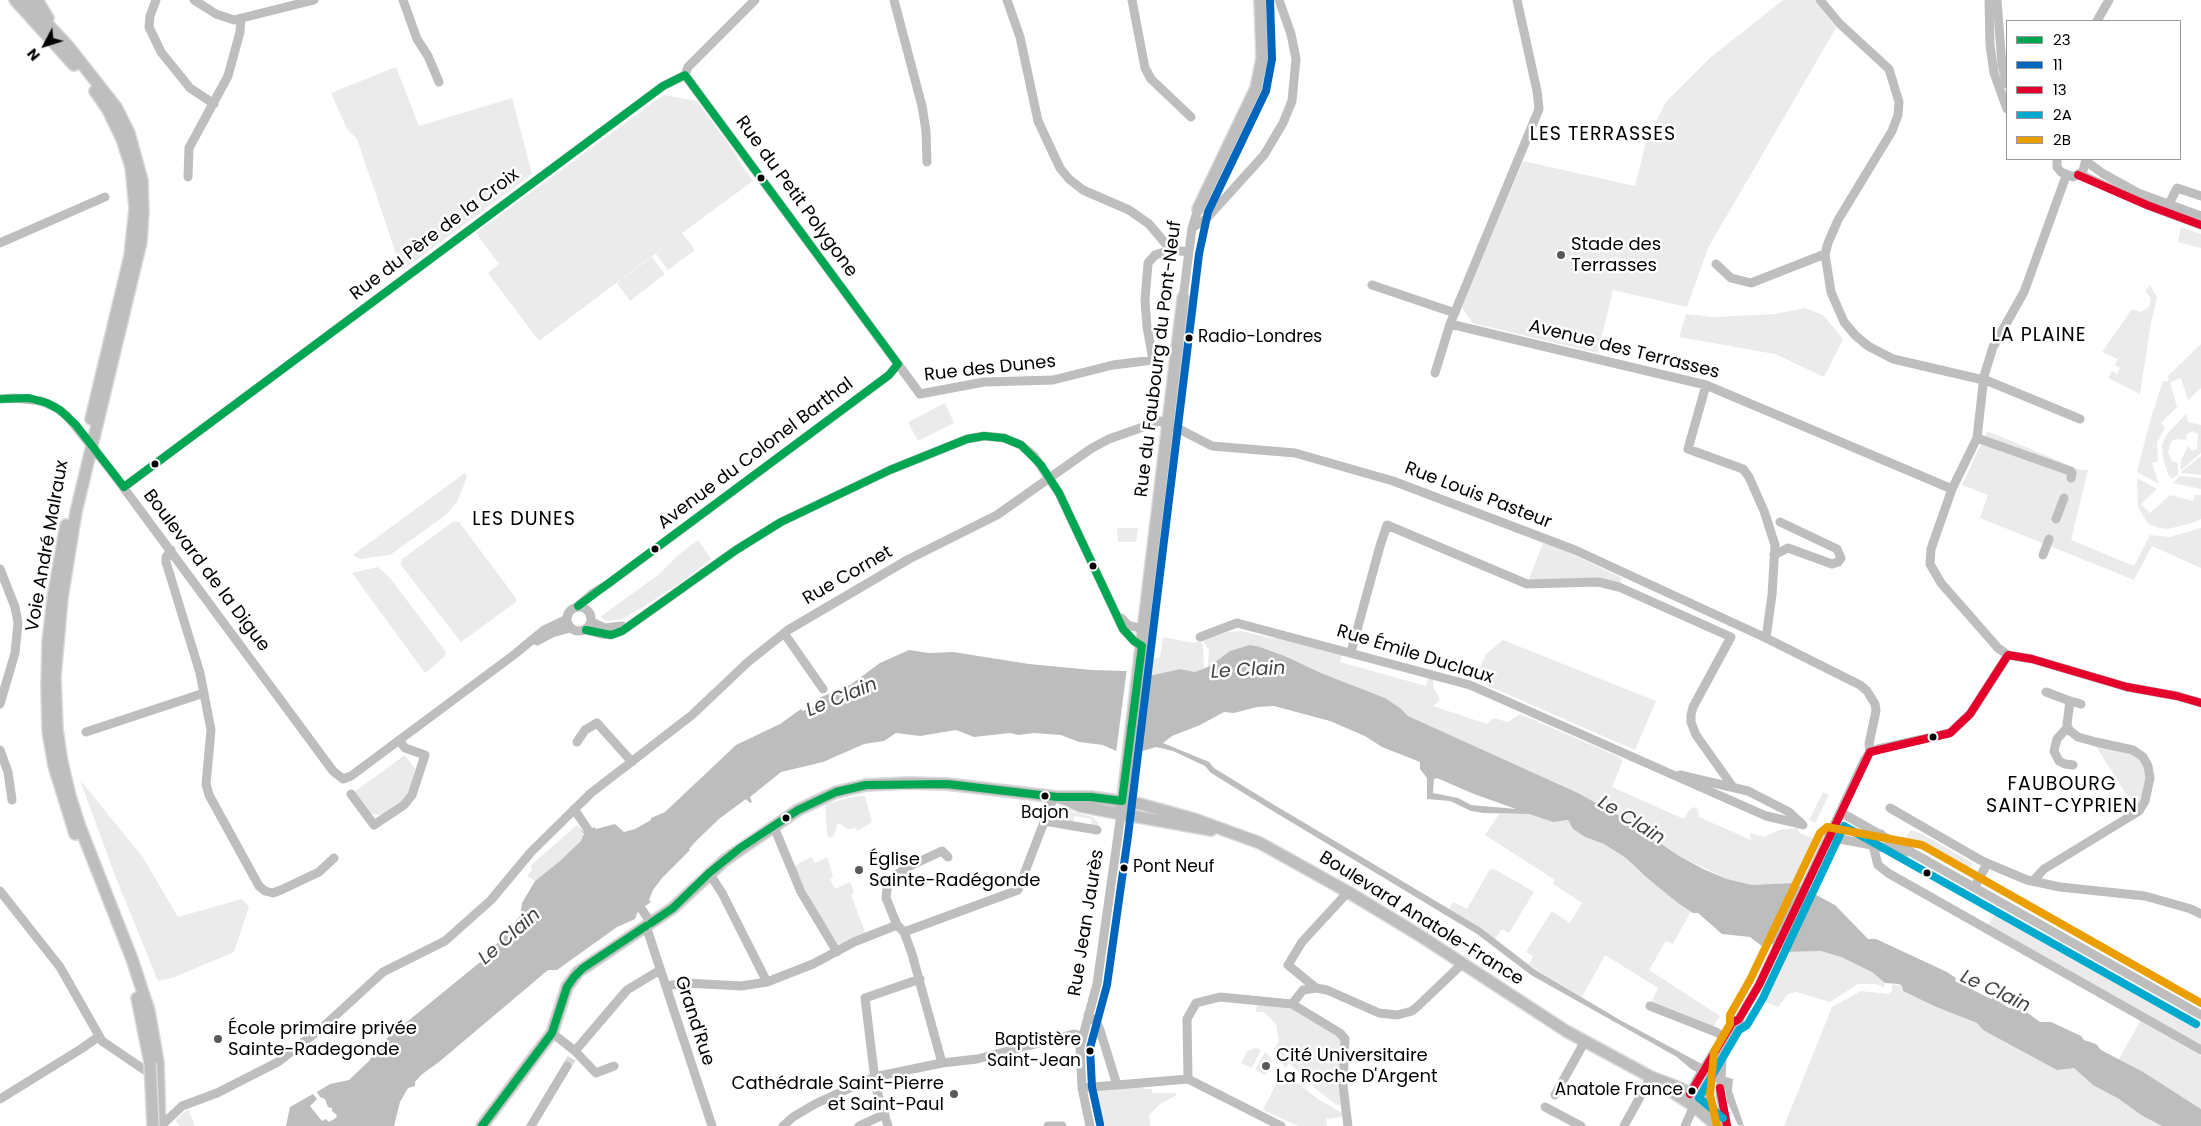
<!DOCTYPE html>
<html>
<head>
<meta charset="utf-8">
<style>
  body { margin:0 }
  #map { position:relative; width:2201px; height:1126px; overflow:hidden; background:#fff; font-family:Poppins,sans-serif }
  canvas { display:block }
  .legend { position:absolute; left:2006px; top:20px; width:175px; height:140px; box-sizing:border-box; background:#fff; border:1px solid #999; margin:0; padding:6px 9px; list-style:none; font-size:15px; color:#000 }
  .legend li { display:flex; align-items:center; gap:10px; height:25px }
  .legend b { width:25px; border:1px solid #999 }
  .north { position:absolute; left:20px; top:20px; width:50px; height:50px; -webkit-text-stroke:4px #fff; paint-order:stroke; rotate:230deg; font-size:14px; font-weight:700; line-height:20px; text-align:center; color:#000 }
  .north::after { content:''; display:block; margin:auto; width:18px; height:22px; background:#000; clip-path:polygon(50% 0,100% 100%,50% 72%,0 100%) }
</style>
</head>
<body>
<div id="map">
<canvas width="2201" height="1126"></canvas>
<ul class="legend">
<li><b style="height:6px;background:#00a651"></b>23</li>
<li><b style="height:6px;background:#0065bd"></b>11</li>
<li><b style="height:6px;background:#e4002b"></b>13</li>
<li><b style="height:6px;background:#00a9ce"></b>2A</li>
<li><b style="height:6px;background:#eb9e00"></b>2B</li>
</ul>
<div class="north">N</div>
</div>
<script>
const g = document.querySelector('canvas').getContext('2d');
g.lineJoin = 'round';
function fillPath(path, color) {
  g.fillStyle = color;
  g.fill(path, 'evenodd');
}
function shape(rows) {
  const path = new Path2D();
  for (const r of rows) {
    if (r.length === 3) {
      path.moveTo(r[0] + r[2], r[1]);
      path.arc(r[0], r[1], r[2], 0, 2 * Math.PI);
      continue;
    }
    path.moveTo(r[0], r[1]);
    for (let i = 2; i < r.length; i += 2) path.lineTo(r[i], r[i + 1]);
  }
  return path;
}
function strokePath(path, color, width, dash) {
  g.strokeStyle = color;
  g.lineWidth = width;
  g.lineCap = dash ? 'butt' : 'round';
  g.setLineDash(dash || []);
  g.stroke(path);
}
function drawText(font, color, halo, rows, align = 'center') {
  g.font = font + ' Poppins,sans-serif';
  g.lineWidth = 5;
  g.setLineDash([]);
  g.textBaseline = 'middle';
  g.strokeStyle = halo;
  g.fillStyle = color;
  for (const [text, x, y, turn = 0] of rows) {
    g.save();
    g.translate(x, y);
    g.rotate((+turn || 0) * Math.PI / 180);
    g.textAlign = isNaN(turn) ? turn : align;
    if (halo) g.strokeText(text, 0, 0);
    g.fillText(text, 0, 0);
    g.restore();
  }
}
fillPath(shape([
  [1783,0,1814,0,1836,28,1708,248,1687,307,1613,290,1598,353,1472,323,1462,307,1523,161,1635,186,1647,138,1666,102,1711,57],
  [396,67,419,126,512,98,532,174,402,271,357,139,347,129,331,93],
  [663,95,697,101,738,157,737,158,753,181,682,233,695,250,668,270,656,254,675,239,539,341,488,273,499,264,476,233],
  [2181,227,2201,234,2201,248,2178,242],
  [652,257,665,274,630,301,617,283],
  [2150,285,2157,298,2151,322,2140,394,2108,378,2112,371,2117,374,2120,368,2115,365,2118,359,2102,352,2132,309,2141,312,2149,307,2151,298,2145,291],
  [1805,308,1823,315,1843,339,1824,377,1775,354,1679,337,1686,314,1713,317,1775,314],
  [2201,344,2201,388,2188,400,2181,378,2170,382,2177,407,2161,423,2165,428,2157,443,2158,461,2152,463,2159,484,2137,472,2150,421,2163,381,2169,381,2168,376],
  [945,403,954,423,918,441,908,422],
  [2186,414,2188,422,2201,425,2201,453,2181,470,2181,460,2188,446,2192,451,2197,449,2198,434,2192,431,2187,434,2186,440,2177,439,2172,441,2168,452,2172,461,2178,463,2178,474,2173,479,2169,476,2163,459,2162,444,2167,434],
  [1987,431,2081,470,2088,470,2071,540,2134,566,2150,535,2170,537,2201,528,2201,568,2152,546,2134,580,1980,518,1988,495,1962,485],
  [2201,456,2201,475,2182,473,2182,471],
  [465,473,467,477,457,502,446,515,390,555,360,559,354,556,353,555,361,549],
  [2180,476,2201,478,2201,489,2173,483],
  [2137,478,2157,489,2141,504,2150,513,2170,495,2193,501,2195,495,2201,495,2201,519,2192,523,2168,529,2159,528,2148,524,2138,507],
  [454,521,459,522,516,598,516,602,461,642,401,565,402,559],
  [1117,528,1138,528,1136,542,1118,542],
  [698,540,711,559,682,582,640,609,622,619,608,621,600,617,658,575,677,556],
  [1543,543,1572,554,1622,578,1619,587,1527,584],
  [378,567,390,578,446,652,445,656,425,673,352,573],
  [1242,631,1271,638,1297,638,1343,650,1340,662,1426,686,1429,675,1434,676,1433,686,1440,700,1433,706,1487,724,1493,718,1508,722,1520,714,1617,756,1623,760,1612,787,1684,819,1689,810,1694,807,1698,809,1699,817,1751,840,1750,833,1764,837,1779,830,1795,828,1799,828,1798,830,1801,834,1816,839,1794,883,1752,885,1727,879,1679,856,1638,827,1578,793,1408,716,1400,708,1385,698,1321,673,1286,656,1260,647,1208,667,1209,650,1202,640,1229,632],
  [1163,637,1194,643,1200,641,1203,645,1204,669,1195,672,1180,669,1149,676,1151,660,1160,657],
  [1503,640,1656,701,1635,750,1477,681,1476,677,1486,654],
  [2096,746,2135,753,2145,765,2146,778,2142,798,2134,807],
  [405,755,415,769,409,793,402,801,382,816,369,813,354,792],
  [80,780,142,856,178,917,242,899,249,907,234,952,172,978,158,981,116,878],
  [1823,792,1829,795,1815,823,1809,820],
  [857,796,865,796,872,822,858,831,856,828,847,829,840,823,837,825,834,836,830,838,827,835,825,804],
  [1057,808,1093,817,1099,824,1098,827,1091,826,1092,819,1074,816,1073,824,1053,820,1051,814],
  [1499,814,1529,814,1553,822,1568,820,1573,829,1585,837,1604,844,1626,858,1647,879,1691,911,1673,944,1666,941,1649,970,1720,1016,1712,1028,1651,1003,1658,988,1605,955,1582,997,1529,965,1533,956,1526,952,1552,911,1570,923,1582,903,1553,884,1555,880,1485,835],
  [1854,824,1873,836,1870,842,1853,838,1850,835],
  [577,825,584,835,581,841,561,861,535,881,527,876,532,870,530,866],
  [1911,830,1922,834,1973,863,1966,873,1909,842,1906,836],
  [811,857,815,863,827,857,833,876,830,879,835,889,850,882,854,893,851,895,866,934,842,945,837,943,813,905,794,866],
  [1490,869,1496,870,1534,892,1509,933,1502,929,1495,939,1481,928,1449,909,1453,902,1467,909],
  [1999,908,2201,1022,2201,1046,1988,925],
  [1821,951,1841,957,1872,972,1885,983,1884,987,1875,984,1858,984,1830,1002,1796,992,1788,994,1778,1007,1763,1001,1787,952],
  [1892,984,1902,986,1903,991,1934,1006,1977,1023,1983,1030,2012,1045,2074,1068,2093,1085,2119,1099,2141,1115,2162,1126,1784,1126,1832,1007,1861,991,1888,994,1892,991],
  [1257,1004,1291,1007,1335,1033,1342,1042,1338,1087,1341,1106,1334,1103,1316,1089,1289,1063,1286,1068,1282,1064,1274,1049,1279,1041,1276,1024,1264,1012,1256,1012],
  [2140,1021,2201,1056,2201,1109,2119,1059],
  [1255,1048,1261,1050,1252,1068,1241,1063,1247,1051],
  [1265,1052,1269,1055,1272,1061,1265,1075,1255,1070],
  [1280,1076,1289,1076,1318,1099,1342,1113,1342,1117,1326,1119,1327,1126,1298,1126,1263,1110],
  [1141,1087,1145,1089,1152,1089,1152,1093,1176,1093,1177,1095,1160,1104,1149,1115,1150,1126,1099,1126,1094,1099,1096,1092],
  [188,1109,195,1126,180,1126,175,1121]
]), '#ebebeb');
fillPath(shape([
  [1250,645,1260,647,1285,656,1321,673,1385,698,1400,708,1408,716,1578,793,1625,819,1679,856,1703,869,1727,879,1752,885,1794,883,1835,905,1868,939,1876,939,1947,972,1956,978,1955,981,1991,999,1993,998,2009,1008,2017,1009,2023,1006,2026,1008,2025,1011,2040,1022,2051,1022,2081,1036,2084,1040,2096,1044,2101,1050,2143,1072,2201,1109,2201,1126,2162,1126,2141,1115,2119,1099,2093,1085,2074,1068,2057,1070,1983,1030,1977,1023,1934,1006,1903,991,1902,986,1899,984,1885,983,1872,972,1841,957,1821,951,1787,952,1766,941,1763,947,1750,937,1722,934,1698,913,1693,913,1678,903,1647,878,1626,858,1604,844,1585,837,1573,829,1568,820,1553,822,1529,814,1484,813,1471,811,1450,801,1427,799,1427,778,1420,769,1420,762,1382,747,1365,736,1330,721,1274,706,1257,707,1234,713,1224,712,1200,725,1172,736,1163,743,1209,762,1214,768,1266,800,1481,928,1534,969,1620,1020,1726,1077,1733,1079,1732,1091,1744,1126,1738,1125,1727,1101,1725,1087,1691,1069,1677,1057,1531,975,1477,934,1263,805,1211,773,1205,766,1173,751,1156,747,1139,752,1116,751,1103,745,1079,742,1061,735,1034,733,1018,735,1010,733,974,737,956,730,920,736,896,733,884,741,864,744,823,762,781,772,750,797,752,802,750,803,746,799,719,819,697,840,689,849,690,850,662,878,653,890,649,900,651,902,638,911,635,919,617,927,557,970,548,970,439,1062,421,1075,415,1082,415,1086,408,1088,400,1102,394,1126,286,1126,290,1107,313,1094,317,1099,310,1106,322,1121,326,1119,329,1122,336,1118,337,1115,332,1111,332,1108,328,1107,325,1099,320,1097,317,1092,330,1084,349,1080,369,1061,381,1043,484,959,520,916,522,903,535,881,560,861,581,841,584,834,578,827,585,833,594,827,596,829,615,824,624,832,635,829,651,820,651,818,665,812,736,745,780,724,801,709,803,711,821,703,819,698,850,685,880,663,909,650,929,653,953,652,1029,664,1092,670,1126,671,1149,676,1180,669,1195,672,1210,666,1230,651],
  [1437,778,1474,794,1516,809,1471,805,1458,798,1433,793,1434,779]
]), '#bdbdbd');
fillPath(shape([
  [1127,668,1149,673,1139,754,1116,753]
]), '#fff');
strokePath(shape([
  [567,1066,574,1054]
]), '#d9d9d9', 9, [9, 4.5]);
const major = shape([
  [15,0,74,65],
  [25,0,68,46,116,107,129,133,142,180,143,212,141,242,76,512,62,598,55,677,57,729,62,762,70,796,80,827,132,959,149,1011,158,1062,160,1126],
  [37,0,48,18],
  [1198,209,1256,88,1262,58,1260,0],
  [91,419,130,256,135,208,131,167,122,139,108,110,95,91],
  [66,525,53,598,48,642,47,686,48,731,54,766,75,834],
  [1063,799,1080,806,1105,811,1211,830],
  [1121,814,1183,298],
  [137,998,150,1063],
  [1660,1084,1694,1106,1717,1126],
  [482,1126,552,1033,567,987,578,972,673,908,725,860,798,810,836,792,866,785,908,783,947,784,1057,797,1091,797,1140,804,1194,819,1260,843,1348,892,1419,935,1566,1031,1651,1077,1680,1088,1699,1099,1710,1107,1723,1126]
]);
strokePath(major, '#dbdbdb', 14);
strokePath(shape([
  [156,0,150,16,149,27,161,52,190,88,214,104],
  [194,0,216,14,234,20,314,0],
  [403,0,417,39,428,56,439,82],
  [894,0,922,106,926,131,927,162],
  [1007,0,1020,37,1038,121,1060,168,1069,179,1083,190,1129,210,1149,224,1171,250],
  [1132,0,1145,68,1151,79,1191,117],
  [1820,0,1839,23,1889,69,1899,102,1898,115,1892,131,1838,220,1828,243,1825,254,1831,292,1844,322,1855,335,1868,346,1893,359,1988,381,2080,419],
  [1989,0,1990,45,1994,73,2007,109],
  [1997,0,2002,65,2007,84],
  [2097,21,2109,0],
  [685,75,920,394,984,382,1053,380,1113,365,1153,360,1147,327,1145,300,1148,263,1155,255,1164,252,1171,250,1189,252],
  [685,75,688,67,755,0],
  [2057,159,2057,167,2061,172,2073,177,2083,171,2086,159],
  [2086,161,2102,173,2138,193,2201,216],
  [2078,175,2084,176,2147,205,2201,225],
  [188,177,189,148,228,76,240,32,241,18],
  [2167,208,2177,188,2201,196],
  [1192,228,1207,218,1264,155,1283,123,1292,101,1296,59,1291,34,1279,0],
  [0,243,105,197],
  [1716,264,1731,278,1751,283,1825,254],
  [1372,285,1455,313],
  [1183,298,1192,228,1198,209],
  [1450,324,1706,385,1952,489],
  [1435,373,1450,324,1539,109,1537,91,1517,0],
  [1706,385,1688,449,1743,469,1749,477,1764,511,1775,545,1772,595,1766,638],
  [0,399,14,398,41,401,55,407,67,416],
  [1977,438,2070,471,2072,473,2071,478],
  [112,472,333,771,343,779,351,776,515,654,544,630,567,619],
  [124,487,601,132,663,86,685,75],
  [1059,493,1123,629,1134,641,1142,646],
  [2056,519,2064,498],
  [171,550,166,557,166,562,200,673,211,730,206,784,209,795,259,886,265,891,273,893,281,890,319,872,334,858],
  [1774,555,1788,548,1832,564,1838,562,1841,558,1837,549,1780,522],
  [2043,555,2049,539],
  [0,569,15,607,18,623,15,653,0,704],
  [578,606,593,593,608,584,853,402,889,375,898,364],
  [579,619,12],
  [1121,618,1128,625,1143,629],
  [592,622,605,628,622,626],
  [586,630,601,634,611,635,622,631,736,550,781,522,890,470,967,439,984,436,1004,438,1021,445,1034,456],
  [784,633,823,689],
  [1200,637,1237,623,1470,685,1766,816,1801,824],
  [537,641,552,633,570,628],
  [1351,652,1380,546,1387,525,1527,584,1598,582,1619,587,1731,637,1693,707,1691,715,1691,722,1696,735,1733,787],
  [2008,655,1998,648,1941,583,1930,564,1931,549,1952,489,1977,438,1984,376,1993,347,2024,292,2066,176],
  [2070,701,2081,704],
  [2067,728,2057,739,2054,751,2059,761,2065,764,2073,765],
  [86,732,204,693],
  [577,742,585,730,597,723,632,762],
  [0,750,8,772,12,800],
  [1680,775,1748,791,1789,812,1803,825],
  [351,794,374,825,404,805,412,795,425,755,405,748,399,740],
  [1890,808,1982,861,2027,880,2060,887,2145,896,2191,909,2201,914],
  [574,809,651,923],
  [1840,812,2201,1015],
  [1045,821,1097,830],
  [774,827,801,892,837,952],
  [1881,834,1874,839,1873,846,1878,865,1888,873,2201,1050],
  [1829,837,1909,852],
  [709,873,722,893,767,982],
  [2033,881,2044,869,2139,811,2145,801,2150,778,2148,766,2143,757,2133,750,2096,742,2078,737,2069,730,2067,724,2070,701,2046,692],
  [1975,886,1987,864],
  [0,891,60,967,102,1041,155,1077],
  [646,926,712,1126],
  [904,932,1018,890,1054,796],
  [666,986,687,983,741,986,767,982,813,964,854,942,897,925],
  [1316,988,1288,965,1302,942,1348,892],
  [1292,1004,1303,990,1316,988,1327,990,1379,1013,1397,1015,1412,1011,1418,1006,1462,964],
  [1650,1006,1716,1032,1727,1039],
  [1088,1015,1097,1023,1100,1030,1117,1085],
  [552,1033,575,1051,627,990,660,970],
  [575,1051,596,1073,614,1066],
  [1722,1060,1720,1095,1727,1126],
  [942,1063,912,954,904,932,897,925,886,898,888,881,908,867,942,851,948,857],
  [1188,1079,1187,1019,1196,1003,1220,997,1292,1004,1340,1033,1345,1039,1343,1086,1348,1126],
  [1082,1088,1188,1079,1281,1126],
  [1555,1095,1585,1041],
  [0,1099,81,1049,98,1037],
  [1688,1100,1696,1081,1732,1023,1739,1019],
  [1545,1107,1581,1126],
  [161,1126,182,1106,217,1093,278,1062,323,1027,383,972,445,941,491,900,531,852,591,793,692,715,748,662,788,630,909,559,997,515,1092,448,1109,439,1157,422,1160,421,1181,430,1212,446,1295,453,1393,481,1575,550,1766,638,1860,685,1867,691,1875,704,1876,711,1869,744,1870,752],
  [531,1126,567,1066],
  [783,1126,793,1117,815,1104,874,1077,942,1063,977,1059,1074,1034,1082,1036],
  [859,1126,885,1114],
  [888,1126,876,1088,865,998,920,979],
  [1048,1126,1062,1126],
  [1090,1126,1082,1088,1080,1047,1097,984,1121,814],
  [1624,1126,1651,1077],
  [1685,1126,1694,1106,1740,1026,1739,1019,1759,985,1865,759,1870,752,1878,749,1950,733,1970,714,2008,655,2032,659,2127,687,2177,696,2201,703]
]), '#bebebe', 9);
strokePath(major, '#bebebe', 11);
const majorBridge = shape([
  [150,1063,153,1126]
]);
strokePath(majorBridge, '#dbdbdb', 14, []);
strokePath(shape([
  [67,416,112,472],
  [1034,456,1059,493]
]), '#bebebe', 9);
strokePath(majorBridge, '#bebebe', 11);
strokePath(shape([
  [0,399,29,398,47,403,60,410,76,425,124,487,663,86,685,75,898,364,889,375,578,606],
  [586,630,611,635,622,631,736,550,781,522,890,470,967,439,984,436,1004,438,1021,445,1041,465,1059,493,1123,629,1134,641,1142,646,1122,801,1091,797,1057,797,947,784,866,785,836,792,798,810,740,848,709,873,673,908,651,923],
  [482,1126,552,1033,567,987,574,977,583,968,646,926]
]), '#00a651', 8);
strokePath(shape([
  [1100,1124,1092,1087,1090,1048,1107,985,1128,836,1199,254,1208,212,1266,91,1272,59,1270,0]
]), '#0065bd', 8);
strokePath(shape([
  [2078,175,2147,205,2201,225],
  [1720,1088,1727,1126],
  [1690,1094,1732,1023,1739,1019,1759,985,1870,752,1950,733,1970,714,2008,655,2032,659,2127,687,2177,696,2201,703]
]), '#e4002b', 8);
strokePath(shape([
  [1723,1118,1699,1098,1739,1030,1747,1025,1763,998,1844,826,2196,1024]
]), '#00a9ce', 8);
strokePath(shape([
  [1717,1126,1710,1095,1714,1052,1730,1024,1730,1015,1750,980,1820,833,1827,827,1922,845,2201,1003]
]), '#eb9e00', 8);
for (const [x, y, r, color] of [
  [761,178,4.5,"#000"],
  [1561,255,5,"#595959"],
  [1189,338,4.5,"#000"],
  [155,464,4.5,"#000"],
  [655,549,4.5,"#000"],
  [1093,566,4.5,"#000"],
  [1933,737,4.5,"#000"],
  [1045,796,4.5,"#000"],
  [786,818,4.5,"#000"],
  [1124,868,4.5,"#000"],
  [859,870,5,"#595959"],
  [1927,873,4.5,"#000"],
  [218,1039,5,"#595959"],
  [1090,1051,4.5,"#000"],
  [1266,1066,5,"#595959"],
  [1692,1091,4.5,"#000"],
  [954,1094,5,"#595959"]
]) {
  const dot = new Path2D();
  dot.arc(x, y, r, 0, 2 * Math.PI);
  g.fillStyle = color;
  g.fill(dot);
  strokePath(dot, '#fff', 2);
}
drawText('17px', '#000', '#fff', [
  ["Radio-Londres",1198,338],
  ["Bajon",1045,814,"center"],
  ["Pont Neuf",1133,868],
  ["Baptistère",1081,1041,"right"],
  ["Saint-Jean",1081,1062,"right"],
  ["Anatole France",1683,1091,"right"]
], 'left');
drawText('18px', '#000', '#fff', [
  ["Rue du Petit Polygone",796,197,54],
  ["Rue du Père de la Croix",435,235,-37],
  ["Avenue des Terrasses",1624,350,14],
  ["Rue du Faubourg du Pont-Neuf",1159,359,-83],
  ["Rue des Dunes",990,369,-6],
  ["Avenue du Colonel Barthal",756,454,-37],
  ["Rue Louis Pasteur",1478,496,21],
  ["Voie André Malraux",48,546,-80],
  ["Boulevard de la Digue",206,571,53],
  ["Rue Cornet",848,576,-30],
  ["Rue Émile Duclaux",1415,655,17],
  ["Boulevard Anatole-France",1421,919,32],
  ["Rue Jean Jaurès",1087,923,-81],
  ["Grand'Rue",694,1021,72]
]);
drawText('18px', '#000', '#fff', [
  ["Stade des",1571,245],
  ["Terrasses",1571,266],
  ["Église",869,860],
  ["Sainte-Radégonde",869,881],
  ["École primaire privée",228,1029],
  ["Sainte-Radegonde",228,1050],
  ["Cité Universitaire",1276,1056],
  ["La Roche D'Argent",1276,1077],
  ["Cathédrale Saint-Pierre",944,1084,"right"],
  ["et Saint-Paul",944,1105,"right"]
], 'left');
g.letterSpacing = '1px';
drawText('19px', '#000', '#fff', [
  ["LES TERRASSES",1603,135],
  ["LA PLAINE",2039,336],
  ["LES DUNES",524,520],
  ["FAUBOURG",2062,785],
  ["SAINT-CYPRIEN",2062,807]
]);
g.letterSpacing = '0px';
drawText('italic 19px', '#424242', '#fff', [
  ["Le Clain",1248,671,-3],
  ["Le Clain",842,698,-22],
  ["Le Clain",1631,821,32],
  ["Le Clain",510,937,-41],
  ["Le Clain",1995,992,25]
]);
</script>
</body>
</html>
